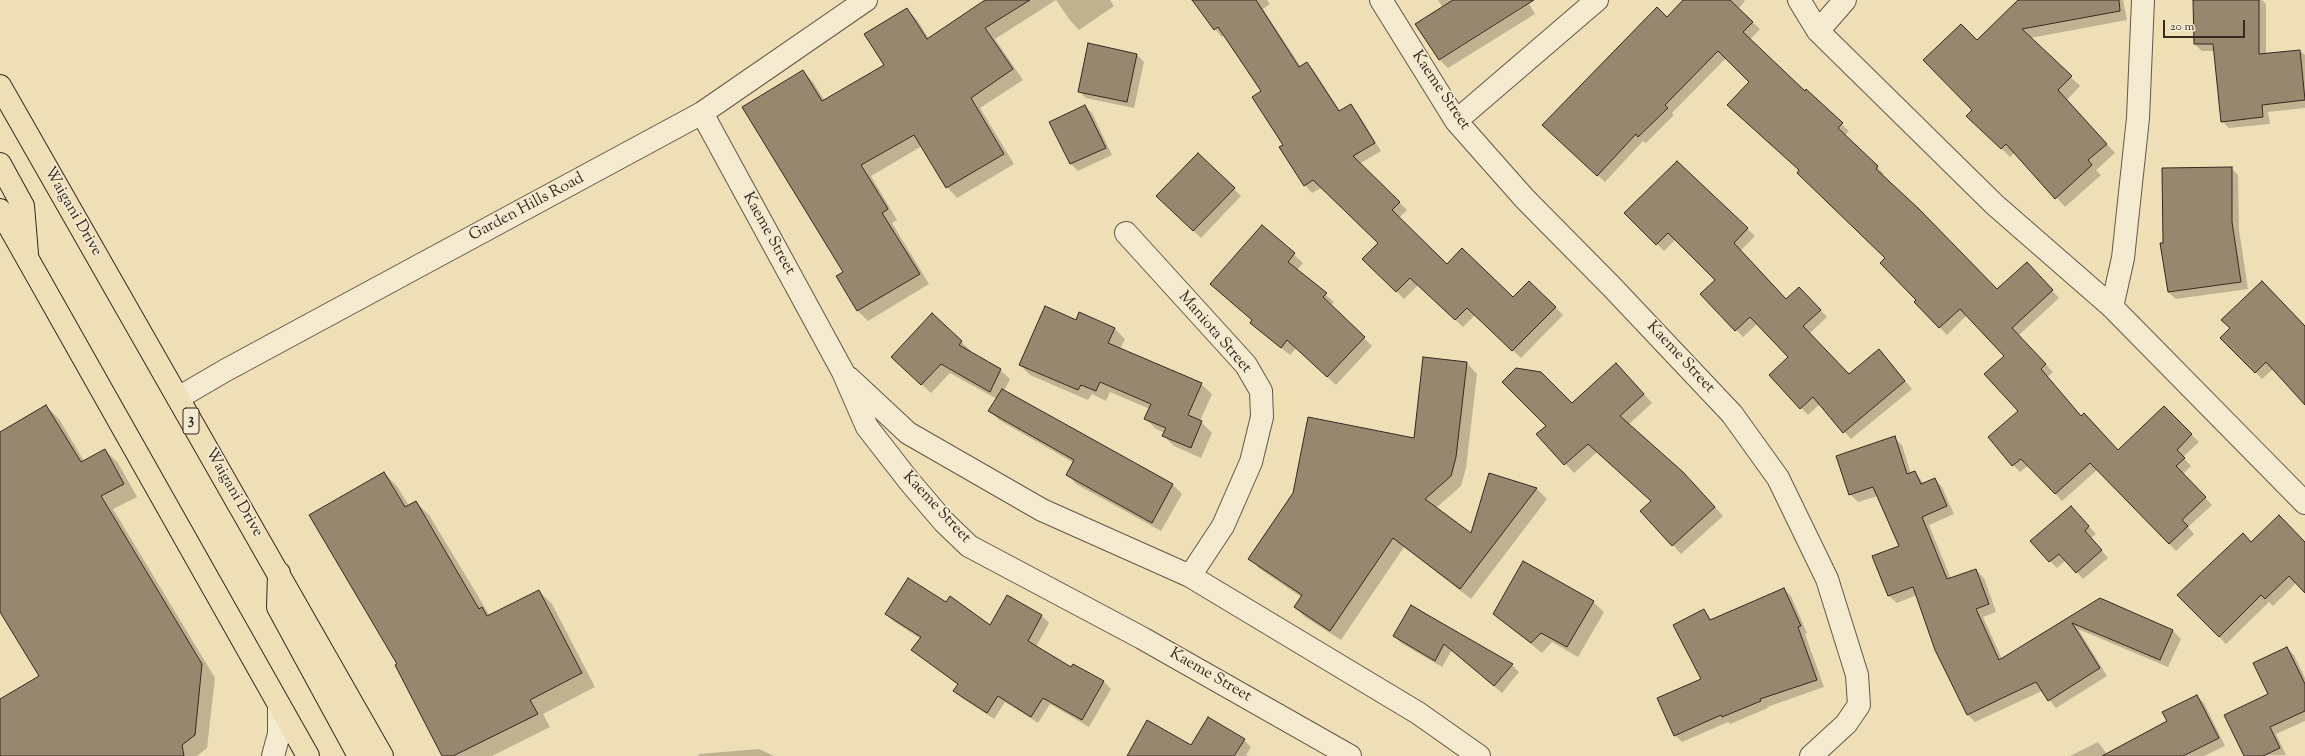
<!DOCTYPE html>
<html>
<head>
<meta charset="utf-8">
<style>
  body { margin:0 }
  #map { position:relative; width:2305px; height:756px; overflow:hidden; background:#eedfb6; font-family:"Sorts Mill Goudy",serif }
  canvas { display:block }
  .scale { position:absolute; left:2163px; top:20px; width:82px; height:18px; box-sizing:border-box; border:2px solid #392720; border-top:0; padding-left:5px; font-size:12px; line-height:14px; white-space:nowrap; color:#392720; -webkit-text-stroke:3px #f4ead0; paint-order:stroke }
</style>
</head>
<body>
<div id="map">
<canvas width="2305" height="756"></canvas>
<div class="scale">20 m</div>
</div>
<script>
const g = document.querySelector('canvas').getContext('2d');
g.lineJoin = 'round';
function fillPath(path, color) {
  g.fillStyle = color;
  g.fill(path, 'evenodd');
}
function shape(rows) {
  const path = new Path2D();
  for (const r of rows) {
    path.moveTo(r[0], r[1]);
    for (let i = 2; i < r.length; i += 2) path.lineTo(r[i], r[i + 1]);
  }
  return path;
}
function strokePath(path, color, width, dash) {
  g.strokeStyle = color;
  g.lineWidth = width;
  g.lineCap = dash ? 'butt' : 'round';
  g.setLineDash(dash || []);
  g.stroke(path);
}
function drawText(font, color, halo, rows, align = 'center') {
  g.font = font + ' "Sorts Mill Goudy",serif';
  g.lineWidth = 3.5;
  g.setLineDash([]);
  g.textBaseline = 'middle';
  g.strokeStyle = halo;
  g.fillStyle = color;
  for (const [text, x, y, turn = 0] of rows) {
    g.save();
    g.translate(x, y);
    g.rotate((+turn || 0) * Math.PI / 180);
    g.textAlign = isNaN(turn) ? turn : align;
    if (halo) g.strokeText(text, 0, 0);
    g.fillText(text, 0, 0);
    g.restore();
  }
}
fillPath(shape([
  [985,0,1110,0,1114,6,1079,30,1069,19,1056,0,995,39,1023,80,980,108,1014,164,957,198,947,187,922,146,871,176,897,220,892,223,929,284,868,321,858,311,837,276,844,272,803,71,813,82,825,101,885,65,907,9,917,20,929,39],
  [1194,0,1267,0,1270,4,1263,9,1301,67,1307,63,1314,71,1340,111,1350,105,1358,113,1381,151,1359,164,1407,210,1399,218,1447,265,1513,299,1529,282,1563,315,1521,358,1475,315,1463,327,1418,285,1404,299,1364,259,1380,243,1321,188,1312,193,1305,185,1284,145,1262,92,1225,35,1222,37,1215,29],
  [1438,0,1526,0,1440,58,1440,60,1417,24,1443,8],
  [1685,0,1744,0,1745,1,1738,9,1760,29,1750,40,1805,92,1849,131,1845,135,1884,174,1882,176,1997,290,2034,271,2059,298,2019,335,2053,372,2047,377,2082,417,2118,451,2164,407,2199,442,2183,457,2191,466,2183,474,2212,505,2188,527,2194,534,2176,551,2098,469,2062,501,2029,465,2020,472,2013,465,1989,437,2020,411,2005,356,1967,315,1947,335,1916,302,1918,300,1750,82,1726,58,1672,113,1674,115,1646,143,1643,141,1605,182,1550,132],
  [2019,0,2123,0,2127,20,2030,38,2080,86,2067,100,2115,153,2096,170,2101,175,2065,207,2015,152,2010,157,1977,125,1974,110,1977,41],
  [2194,0,2262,0,2266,4,2266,54,2300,51,2305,55,2305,108,2268,112,2270,124,2229,128,2222,121,2214,51,2202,51,2194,44],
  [1529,4,1535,14,1448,68,1440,60],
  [1137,55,1144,62,1134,108,1086,98,1079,91],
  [1085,106,1092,113,1112,155,1078,171,1071,164,1051,122],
  [1198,154,1241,196,1201,238,1164,203],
  [1677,162,1755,236,1740,251,1787,300,1799,288,1827,317,1809,334,1849,375,1886,358,1912,389,1851,439,1820,404,1808,415,1770,375,1790,357,1757,324,1743,337,1701,294,1716,280,1676,239,1664,251,1626,213],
  [2231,168,2238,175,2239,230,2248,289,2176,299,2168,292,2164,244],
  [1262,226,1303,263,1297,270,1334,302,1331,306,1372,346,1336,385,1296,348,1290,355,1260,331],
  [2262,283,2305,326,2305,404,2273,369,2262,379,2222,338,2231,328],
  [932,315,971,351,969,352,1000,370,1010,379,1004,391,1173,485,1182,494,1161,531,1076,484,1068,475,1074,463,999,420,990,411,997,399,950,373,931,393,901,366],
  [1076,322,1115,329,1125,339,1120,349,1201,384,1212,394,1200,421,1212,433,1201,458,1174,446,1164,436,1165,433,1156,429,1146,419,1150,409,1110,392,1106,401,1092,394,1088,400,1030,375,1020,365],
  [1467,363,1477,374,1466,468,1461,486,1436,508,1471,535,1489,475,1537,489,1547,499,1471,599,1404,547,1341,640,1305,617,1295,607,1301,597,1260,569,1250,559,1415,440],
  [1625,373,1652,403,1628,425,1692,482,1723,516,1681,554,1642,511,1652,501,1597,452,1574,473,1538,434,1572,404],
  [46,406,59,419,84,461,105,450,118,463,137,497,113,509,215,678,207,748,197,756,0,756,0,700,40,677,0,610,0,433],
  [1894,438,1902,445,1911,474,1915,472,1924,484,1935,479,1942,487,1954,514,1929,525,1951,579,1976,570,1984,578,1996,612,1983,617,2002,659,2100,599,2173,631,2181,639,2168,667,2078,629,2107,676,2056,708,2042,691,1975,722,1968,715,1917,595,1897,603,1889,596,1901,546,1878,496,1858,502,1850,494],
  [384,473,397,486,409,506,416,502,429,515,490,616,539,591,552,604,595,687,543,714,550,727,492,756,443,756,399,664],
  [2078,514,2096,534,2091,538,2108,558,2083,579,2066,560,2057,568,2050,561],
  [2252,543,2305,543,2305,591,2296,583,2273,606,2269,602,2226,644,2178,595],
  [1784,589,1791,596,1807,633,1805,634,1824,687,1767,707,1768,708,1730,724,1728,722,1682,742,1675,735,1702,680,1704,611,1712,620],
  [1007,597,1042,616,1049,623,1036,647,1071,669,1073,665,1104,682,1111,689,1089,727,1050,704,1038,723,1005,702,994,719,962,698,955,691,958,685,913,650,921,639,893,621,886,614,946,604,990,626],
  [1593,602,1604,612,1578,657,1552,642,1542,653,1494,614],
  [1411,607,1512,665,1519,672,1502,693,1452,650,1442,667,1401,643,1394,636],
  [2287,648,2294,655,2305,678,2305,721,2276,734,2286,755,2245,756],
  [2197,696,2204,703,2225,746,2204,756,2070,756,2098,742,2107,754,2168,722],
  [1244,740,1251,747,1246,755,1249,756,1128,756],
  [759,749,774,756,698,756,699,754]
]), '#0003');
const building = shape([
  [985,0,1030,0,985,28,1013,69,971,98,1004,154,946,188,914,135,861,165,888,209,882,213,920,274,857,311,836,276,843,272,742,107,803,70,822,101,884,65,864,34,907,8,927,39,985,0],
  [1192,0,1256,0,1299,67,1307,62,1339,111,1351,104,1375,143,1353,156,1400,202,1392,210,1447,264,1462,248,1513,297,1529,281,1556,307,1512,351,1467,308,1455,320,1410,278,1396,292,1362,259,1378,243,1313,180,1304,186,1279,147,1283,145,1252,97,1261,91,1218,27,1214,30,1192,0],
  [1453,0,1534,0,1439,60,1415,24,1453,0],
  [1683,0,1730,0,1753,22,1743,32,1805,91,1806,89,1843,123,1838,128,1878,166,1876,169,1919,209,1997,289,2027,262,2053,290,2012,328,2046,364,2041,369,2081,416,2084,413,2118,450,2164,406,2192,434,2177,450,2185,458,2176,466,2206,497,2182,520,2188,526,2169,544,2090,463,2055,494,2021,459,2012,466,1988,437,2018,411,1984,374,2004,356,1960,309,1939,328,1914,302,1916,300,1880,263,1885,258,1797,173,1799,170,1727,105,1749,82,1718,51,1665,105,1668,108,1638,137,1636,134,1597,176,1542,125,1657,7,1667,17,1683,0],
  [2018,0,2119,0,2120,11,2022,29,2072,76,2058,90,2107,144,2088,160,2092,165,2055,199,2006,144,2001,149,1966,116,1972,110,1923,60,1961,24,1977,40,2018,0],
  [2193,0,2259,0,2259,54,2300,50,2305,100,2262,105,2263,117,2221,122,2213,44,2194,44,2193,0],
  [1088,43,1137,54,1127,102,1078,92,1088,43],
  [1085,105,1106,148,1070,164,1049,122,1085,105],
  [1198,153,1235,188,1193,231,1156,196,1198,153],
  [1677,161,1748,228,1734,243,1786,299,1799,287,1821,310,1803,326,1849,374,1879,349,1905,381,1843,433,1813,397,1800,409,1769,375,1788,357,1750,317,1735,331,1700,294,1715,280,1668,233,1656,245,1624,213,1677,161],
  [2232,167,2232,222,2241,282,2168,292,2160,243,2163,243,2162,168,2232,167],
  [1262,225,1295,253,1288,262,1327,293,1323,297,1365,337,1327,377,1287,340,1281,348,1250,323,1252,320,1210,284,1262,225],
  [2262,281,2305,326,2305,405,2266,362,2255,373,2220,338,2230,328,2221,320,2262,281],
  [1045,306,1076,320,1079,312,1115,328,1108,343,1202,383,1188,415,1202,421,1191,448,1162,436,1166,428,1144,419,1151,404,1100,382,1096,391,1081,385,1078,390,1019,365,1045,306],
  [932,313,962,341,959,345,1001,369,990,392,941,364,921,385,891,357,932,313],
  [1423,357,1467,362,1456,457,1451,476,1425,499,1471,533,1489,473,1537,488,1460,589,1393,538,1330,631,1294,607,1302,595,1248,559,1293,493,1308,417,1414,438,1423,357],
  [1616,363,1644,394,1620,416,1683,472,1715,507,1672,546,1640,511,1651,501,1588,444,1564,465,1536,434,1546,426,1502,382,1516,368,1541,372,1572,403,1616,363],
  [1002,389,1173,484,1152,523,1066,475,1074,460,988,411,1002,389],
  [46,405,81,462,105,449,124,484,101,496,202,664,195,735,182,745,184,756,0,756,0,699,39,676,0,612,0,432,46,405],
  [1895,436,1907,474,1915,471,1921,484,1935,478,1947,506,1922,517,1947,579,1976,569,1989,604,1976,609,1999,660,2100,598,2173,630,2160,660,2072,623,2100,668,2048,701,2036,682,1967,715,1935,650,1913,587,1888,596,1872,556,1899,546,1873,487,1849,495,1836,456,1895,436],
  [384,472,405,507,416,501,479,609,482,607,487,616,539,590,582,673,530,700,538,714,453,756,442,756,395,665,397,664,309,515,384,472],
  [2071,506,2089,526,2085,531,2102,550,2076,573,2059,554,2049,562,2030,541,2071,506],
  [2279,515,2305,542,2305,593,2289,576,2265,599,2261,595,2219,637,2177,595,2243,533,2251,542,2279,515],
  [1523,561,1594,601,1567,647,1541,633,1531,643,1493,614,1523,561],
  [908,578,946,602,950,596,990,625,1007,595,1042,615,1028,641,1071,667,1073,664,1104,681,1082,720,1043,698,1031,717,998,696,987,713,953,691,958,684,911,650,921,637,885,614,908,578],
  [1784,588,1801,626,1798,627,1817,680,1760,699,1761,701,1722,717,1721,715,1674,736,1657,698,1701,679,1673,625,1704,609,1710,620,1784,588],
  [1411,605,1426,614,1513,664,1494,686,1444,644,1435,661,1393,636,1411,605],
  [2287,647,2305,684,2305,711,2270,727,2280,748,2263,756,2244,756,2224,715,2268,694,2253,663,2287,647],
  [2197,695,2219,738,2183,756,2102,756,2167,721,2162,712,2197,695],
  [1208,717,1245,739,1234,756,1127,756,1147,720,1191,745,1208,717]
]);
fillPath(building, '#97876e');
strokePath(building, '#392720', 1);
const minor = shape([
  [1381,0,1456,121,1525,199,1612,287,1732,414,1778,478,1827,579,1857,675,1859,705,1846,724,1811,756],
  [1799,0,1818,31,1995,205,2112,307,2305,503],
  [1818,31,1845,0],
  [702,113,843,372,867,427,909,481,944,522,969,546,1142,638,1350,756],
  [1456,121,1597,0],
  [1126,233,1246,365,1261,391,1262,417,1251,462,1223,526,1190,576],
  [2112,307,2123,258,2138,118,2143,0],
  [849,378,908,433,1042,510,1190,576,1418,713,1479,756],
  [178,398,226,370,702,113,866,0]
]);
const tertiary = shape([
  [273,756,279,734,279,705]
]);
const trunk = shape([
  [0,86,382,756],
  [0,164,23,206,27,254],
  [0,210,308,756],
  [279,573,278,607,359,756]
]);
strokePath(minor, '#665546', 24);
strokePath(tertiary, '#665546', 24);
strokePath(trunk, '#392720', 24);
strokePath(minor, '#f4ead0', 22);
strokePath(tertiary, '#f4ead0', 22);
strokePath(trunk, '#eedfb6', 22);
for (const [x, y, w] of [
  [191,421,16]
]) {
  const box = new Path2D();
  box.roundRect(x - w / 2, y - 13, w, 26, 3);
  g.fillStyle = '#f4ead0';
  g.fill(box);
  strokePath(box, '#392720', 1);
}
drawText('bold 15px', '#392720', null, [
  ["3",191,421]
]);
drawText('16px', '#392720', '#f4ead0', [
  ["Kaeme Street",1440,91,56],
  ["Garden Hills Road",527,208,-28],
  ["Waigani Drive",72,212,60],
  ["Kaeme Street",768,234,61],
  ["Maniota Street",1214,333,49],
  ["Kaeme Street",1680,358,47],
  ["Waigani Drive",233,493,60],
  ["Kaeme Street",936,508,47],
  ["Kaeme Street",1210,676,30]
]);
</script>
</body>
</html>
